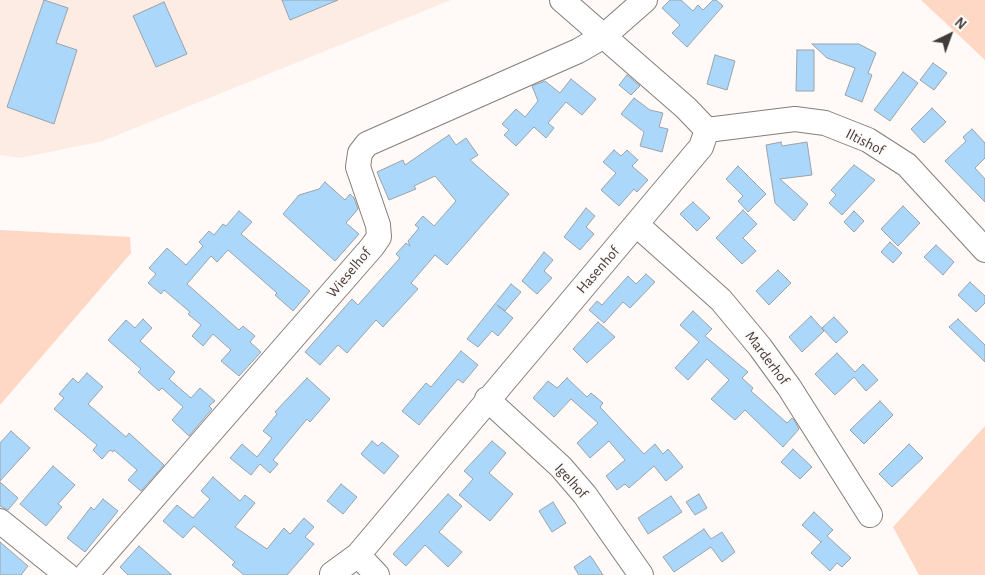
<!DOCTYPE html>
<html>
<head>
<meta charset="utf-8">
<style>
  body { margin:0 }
  #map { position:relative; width:985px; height:575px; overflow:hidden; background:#fff9f7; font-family:"Alegreya Sans",sans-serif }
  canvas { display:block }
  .north { position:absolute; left:925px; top:10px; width:50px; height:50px; -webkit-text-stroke:4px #fff9f7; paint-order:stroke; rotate:42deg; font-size:14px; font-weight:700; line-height:20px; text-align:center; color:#3f3c3a }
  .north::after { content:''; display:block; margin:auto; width:18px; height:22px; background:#3f3c3a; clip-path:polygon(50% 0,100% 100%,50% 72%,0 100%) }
</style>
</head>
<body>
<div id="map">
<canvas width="985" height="575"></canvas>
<div class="north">N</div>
</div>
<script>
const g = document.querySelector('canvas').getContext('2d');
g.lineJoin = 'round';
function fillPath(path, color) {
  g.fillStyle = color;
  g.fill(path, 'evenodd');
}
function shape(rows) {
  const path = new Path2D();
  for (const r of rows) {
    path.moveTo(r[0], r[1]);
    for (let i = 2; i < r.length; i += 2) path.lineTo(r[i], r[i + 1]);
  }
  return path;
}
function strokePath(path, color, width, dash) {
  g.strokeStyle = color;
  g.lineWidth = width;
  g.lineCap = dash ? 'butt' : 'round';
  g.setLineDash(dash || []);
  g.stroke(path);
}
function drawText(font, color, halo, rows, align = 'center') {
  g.font = font + ' "Alegreya Sans",sans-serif';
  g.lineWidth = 4;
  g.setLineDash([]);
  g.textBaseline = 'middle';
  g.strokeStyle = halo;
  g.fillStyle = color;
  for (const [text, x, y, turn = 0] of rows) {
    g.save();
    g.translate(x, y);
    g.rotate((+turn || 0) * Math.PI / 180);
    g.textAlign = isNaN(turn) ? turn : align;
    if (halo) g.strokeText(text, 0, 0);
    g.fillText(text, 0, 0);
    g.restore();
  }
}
fillPath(shape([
  [0,0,451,0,103,141,20,158,0,155]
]), '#fdece4');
fillPath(shape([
  [921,0,985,0,985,60],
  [0,230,130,237,131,253,0,405],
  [985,426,985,575,919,575,893,527]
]), '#fed8c5');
const building = shape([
  [44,0,68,8,56,43,77,50,54,124,7,107,44,0],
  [282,0,338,0,290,20,282,0],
  [670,0,681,0,693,11,698,5,703,10,713,0,716,0,723,6,687,47,672,33,680,25,662,8,670,0],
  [164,2,187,54,156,67,133,16,164,2],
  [812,44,859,44,876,53,868,73,872,75,862,102,845,95,855,68,827,58,812,44],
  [797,50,814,50,814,91,796,91,797,50],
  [715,55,735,61,727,90,707,84,715,55],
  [933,63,947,73,934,90,920,80,933,63],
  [903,72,918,83,890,121,874,110,903,72],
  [627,75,640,86,631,95,619,85,627,75],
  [571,79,596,99,582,115,566,102,548,123,554,128,546,138,534,127,516,146,504,135,509,130,502,124,516,109,525,117,538,101,532,86,545,81,560,93,571,79],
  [634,98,650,110,663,113,659,127,668,129,662,152,640,146,644,132,621,114,634,98],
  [932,108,946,122,924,143,911,129,932,108],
  [972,129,985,143,985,158,975,168,985,179,985,202,945,161,966,141,963,137,972,129],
  [449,135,456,145,466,138,478,155,470,160,509,194,447,265,435,255,411,283,418,289,383,327,376,320,347,353,338,345,320,365,305,352,352,299,358,305,400,258,396,254,406,243,410,246,408,241,419,228,415,225,423,216,434,226,456,201,435,176,414,186,416,189,389,200,377,172,403,160,405,165,449,135],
  [781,142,782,146,807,142,812,175,780,179,808,204,794,221,775,203,766,145,781,142],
  [614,150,621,156,627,150,638,160,632,166,648,180,637,192,634,189,619,206,601,190,616,173,603,162,614,150],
  [854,165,875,180,842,215,829,203,836,195,831,190,854,165],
  [738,166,766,194,748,212,738,201,743,196,726,179,738,166],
  [325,182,345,200,350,194,354,198,358,209,346,223,359,234,335,261,283,214,299,195,319,189,325,182],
  [693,202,710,218,697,231,680,214,693,202],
  [903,206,920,223,898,246,881,229,903,206],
  [586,208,595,216,586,227,594,234,580,250,564,237,586,208],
  [743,210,757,224,743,238,756,251,742,264,716,238,743,210],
  [239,211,252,222,241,234,310,291,293,311,275,295,277,293,228,250,217,262,211,256,187,284,239,330,243,326,255,336,250,342,261,352,239,376,221,361,231,350,213,334,203,346,192,336,201,325,188,314,190,312,164,290,161,294,148,283,156,274,149,268,167,248,186,265,203,246,199,242,209,231,214,235,223,224,226,226,239,211],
  [854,211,864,221,854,232,844,222,854,211],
  [890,242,902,253,893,263,881,252,890,242],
  [936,245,954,262,943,275,924,257,936,245],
  [544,252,553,260,544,271,552,278,537,294,522,281,544,252],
  [778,270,791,283,769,305,756,291,778,270],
  [646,274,655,282,630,308,623,302,604,323,589,310,597,301,602,305,628,276,636,284,646,274],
  [970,282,985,296,985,303,976,312,958,295,970,282],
  [511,284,521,292,505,311,497,305,513,318,498,336,492,331,478,347,467,339,511,284],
  [693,311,712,329,705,336,748,372,742,378,753,388,751,391,787,423,792,418,794,420,799,429,783,447,745,410,735,420,711,399,729,380,707,359,688,380,675,368,699,342,680,325,693,311],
  [811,316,824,331,802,352,789,337,811,316],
  [834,317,848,332,836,343,822,328,834,317],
  [143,319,152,328,140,341,175,372,169,379,191,398,200,388,215,401,209,406,212,409,189,436,172,420,183,407,162,388,159,391,138,372,141,369,108,340,126,320,135,328,143,319],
  [958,319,985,345,985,362,949,327,958,319],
  [598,322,615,337,587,363,573,349,598,322],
  [461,351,478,365,463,383,458,379,419,425,402,411,426,383,431,387,461,351],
  [837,353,855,372,863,364,878,380,866,391,854,377,835,395,815,374,837,353],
  [87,373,103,387,88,404,126,437,129,433,164,465,141,491,128,480,137,470,114,450,113,452,110,450,102,459,93,450,97,445,54,409,64,398,59,394,73,378,78,383,87,373],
  [307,378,330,399,310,422,307,419,273,460,278,464,270,473,260,464,251,475,230,458,242,444,257,457,272,438,263,431,277,414,275,412,307,378],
  [567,378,587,397,591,393,603,403,600,407,644,454,655,444,663,454,668,449,683,467,666,481,654,466,629,488,625,484,617,490,606,476,625,460,609,441,590,458,577,443,598,423,571,399,554,417,533,398,548,381,557,388,567,378],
  [880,401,893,415,864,444,850,430,880,401],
  [11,431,30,448,0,481,0,443,11,431],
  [372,441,378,446,382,442,399,456,384,474,361,454,372,441],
  [492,441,506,453,489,473,513,494,490,521,459,495,473,479,464,471,492,441],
  [909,444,923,458,892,487,879,474,909,444],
  [793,449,812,467,800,479,781,462,793,449],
  [53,466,75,485,58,504,62,507,46,526,20,504,53,466],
  [213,477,240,501,245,495,255,503,235,527,267,549,284,528,290,534,304,518,314,527,305,537,314,544,287,575,244,575,232,565,235,562,194,526,183,538,163,521,177,505,193,518,210,499,201,491,213,477],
  [0,482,18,498,8,510,0,506,0,482],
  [341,484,357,497,343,514,327,501,341,484],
  [448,494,462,506,439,532,462,552,448,567,425,545,406,566,393,554,448,494],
  [699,494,707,508,695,515,686,502,699,494],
  [671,496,682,512,648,534,638,518,671,496],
  [103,499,118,511,85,552,67,538,91,507,94,510,103,499],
  [553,502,566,523,552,532,539,511,553,502],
  [814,512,833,530,827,536,851,558,842,567,837,563,830,571,811,553,822,541,821,542,802,525,814,512],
  [704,529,711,539,722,532,735,552,722,562,711,547,674,572,663,557,704,529],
  [0,542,28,566,21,575,0,575,0,542],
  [139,546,172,575,128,575,120,567,139,546],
  [590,556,592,558,603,575,579,575,574,567,590,556]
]);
fillPath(building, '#aad7fa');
strokePath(building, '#9ca3a9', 1);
const minor = shape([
  [707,130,795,119,825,123,868,140,907,165,985,250],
  [637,225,721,300,760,347,789,387,870,515],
  [487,399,561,467,585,495,641,575],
  [0,521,67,575],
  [358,555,377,575],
  [332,574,358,555,701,147,707,130,686,108,562,0],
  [86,575,372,247,379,237,378,225,358,167,360,153,367,144,578,51,604,36,645,0]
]);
strokePath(minor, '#857e7a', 26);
strokePath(minor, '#fff', 24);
drawText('15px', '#3f3c3a', '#fff9f7', [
  ["Iltishof",865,142,27],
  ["Hasenhof",598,270,-49],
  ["Wieselhof",349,273,-50],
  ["Marderhof",767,358,53],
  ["Igelhof",571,481,48]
]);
</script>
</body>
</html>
